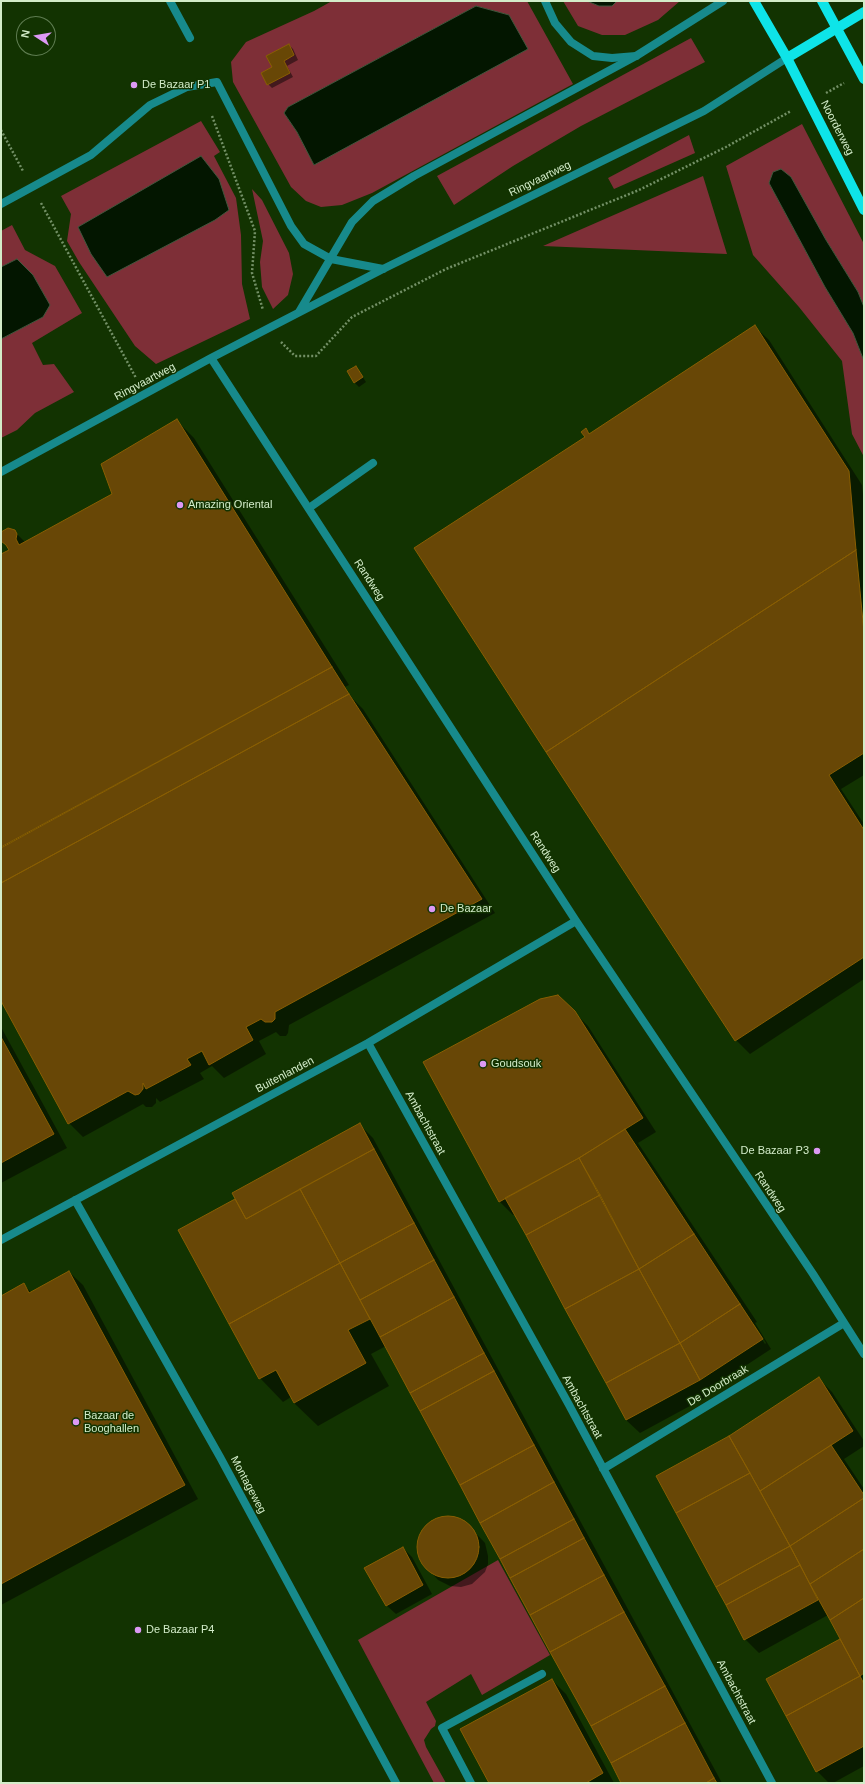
<!DOCTYPE html>
<html>
<head>
<meta charset="utf-8">
<style>
  body { margin:0 }
  #map { position:relative; width:865px; height:1784px; overflow:hidden; background:#123301; font-family:Helvetica,sans-serif }
  canvas { display:block }
  .frame { position:absolute; inset:0; border:2px solid #d3ecc9; pointer-events:none }
  .north { position:absolute; left:16px; top:16px; width:40px; height:40px; box-sizing:border-box; background:#123301; border:1px solid #5f7d51; border-radius:50%; rotate:282deg; font-size:11px; font-weight:700; line-height:16px; text-align:center; color:#d3ecc9 }
  .north::after { content:''; display:block; margin:auto; width:14px; height:18px; background:#dc99f4; clip-path:polygon(50% 0,100% 100%,50% 72%,0 100%) }
</style>
</head>
<body>
<div id="map">
<canvas width="865" height="1784"></canvas>
<div class="frame"></div>
<div class="north">N</div>
</div>
<script>
const g = document.querySelector('canvas').getContext('2d');
g.lineJoin = 'round';
function fillPath(path, color) {
  g.fillStyle = color;
  g.fill(path, 'evenodd');
}
function shape(rows) {
  const path = new Path2D();
  for (const r of rows) {
    if (r.length === 3) {
      path.moveTo(r[0] + r[2], r[1]);
      path.arc(r[0], r[1], r[2], 0, 2 * Math.PI);
      continue;
    }
    path.moveTo(r[0], r[1]);
    for (let i = 2; i < r.length; i += 2) path.lineTo(r[i], r[i + 1]);
  }
  return path;
}
function strokePath(path, color, width, dash) {
  g.strokeStyle = color;
  g.lineWidth = width;
  g.lineCap = dash ? 'butt' : 'round';
  g.setLineDash(dash || []);
  g.stroke(path);
}
function drawText(font, color, halo, rows, align = 'center') {
  g.font = font + ' Helvetica,sans-serif';
  g.lineWidth = 3;
  g.setLineDash([]);
  g.textBaseline = 'middle';
  g.strokeStyle = halo;
  g.fillStyle = color;
  for (const [text, x, y, turn = 0] of rows) {
    g.save();
    g.translate(x, y);
    g.rotate((+turn || 0) * Math.PI / 180);
    g.textAlign = isNaN(turn) ? turn : align;
    if (halo) g.strokeText(text, 0, 0);
    g.fillText(text, 0, 0);
    g.restore();
  }
}
fillPath(shape([
  [332,1,527,1,573,84,372,193,342,205,321,207,306,201,291,187,233,82,231,62,246,42,314,11],
  [476,6,509,15,314,165,297,132,284,113,288,107],
  [563,1,587,1,599,6,612,6,617,1,680,1,658,20,625,35,602,35,578,26],
  [691,38,705,62,581,126,513,166,454,205,437,176],
  [201,121,220,152,214,156,236,198,241,235,242,284,250,319,156,364,135,346,79,262,67,241,71,214,61,196],
  [802,124,864,244,864,307,858,292,826,240,769,183,825,287,853,333,864,361,864,457,852,434,842,361,799,307,753,255,726,166],
  [689,135,695,153,614,189,608,178],
  [703,176,727,254,543,246],
  [252,189,262,200,289,253,293,274,288,295,273,309,262,287,260,262,263,241],
  [12,225,25,250,55,266,82,313,32,343,43,365,54,364,74,392,35,413,17,430,1,438,1,339,43,317,17,259,1,267,1,231],
  [498,1560,550,1655,482,1695,471,1674,426,1702,436,1721,435,1726,431,1729,424,1740,426,1747,446,1783,434,1783,358,1640]
]), '#7e2f37');
const water = shape([
  [587,1,617,1,612,6,599,6,587,1],
  [476,6,509,15,528,49,314,165,297,132,284,113,288,107,476,6],
  [201,156,219,179,229,210,215,220,107,277,91,254,78,227,201,156],
  [781,169,791,177,826,240,858,292,864,307,864,361,853,333,825,287,769,183,773,172,781,169],
  [17,259,33,275,50,305,43,317,1,339,1,267,17,259]
]);
fillPath(water, '#031600');
strokePath(water, '#41563c', 1);
fillPath(shape([
  [289,45,293,49,298,60,287,66,293,77,272,88,268,84,273,68],
  [755,327,769,340,862,485,864,505,864,775,841,789,864,824,864,979,750,1054,736,1040,415,548,586,437,586,430,590,434],
  [356,367,366,382,359,387,354,382],
  [177,421,194,438,349,685,345,687,353,699,363,709,495,913,289,1025,288,1033,286,1036,280,1036,276,1032,259,1041,266,1054,224,1078,212,1066,200,1073,204,1079,160,1102,156,1098,156,1103,152,1107,146,1107,143,1104,83,1137,69,1123,1,998,1,555,10,550,14,531,25,542,113,495],
  [558,996,588,1026,656,1132,638,1143,757,1322,755,1323,771,1349,710,1389,712,1394,640,1433,626,1420,515,1214,513,1215,499,1201],
  [752,1324,754,1324,766,1343,765,1344],
  [1,1027,67,1148,1,1183],
  [360,1125,373,1138,722,1783,622,1783,386,1346,371,1354,389,1386,318,1426,294,1403,291,1397,283,1402,260,1378,179,1230,236,1199],
  [69,1272,83,1285,198,1499,1,1605,1,1297,24,1285,31,1292],
  [819,1379,832,1392,864,1441,864,1446,844,1459,864,1489,864,1766,833,1783,829,1783,817,1771,767,1679,841,1639,828,1615,759,1653,745,1639,730,1436],
  [443,1517,458,1519,468,1525,485,1543,488,1556,488,1564,485,1572,472,1584,461,1587,450,1586,438,1580,422,1562,418,1550,419,1539,426,1527,434,1521],
  [403,1548,412,1557,432,1594,396,1614,386,1605],
  [552,1680,566,1694,614,1783,490,1783]
]), '#0007');
const building = shape([
  [289,44,294,55,284,61,290,73,267,85,261,73,272,67,266,56,289,44],
  [755,325,849,471,856,550,546,752,414,548,585,437,581,432,586,428,589,434,755,325],
  [356,366,363,377,354,383,347,371,356,366],
  [177,419,332,667,1,847,1,554,9,550,6,545,1,541,1,532,8,528,15,530,17,534,16,539,19,545,112,494,101,464,177,419],
  [856,550,864,632,864,753,829,775,864,830,864,957,735,1041,546,752,856,550],
  [332,667,349,694,1,883,1,848,332,667],
  [349,694,482,899,275,1012,275,1019,272,1022,265,1022,261,1019,246,1027,253,1040,209,1065,202,1051,187,1059,191,1065,146,1089,143,1083,143,1089,139,1094,135,1095,128,1091,68,1124,1,1001,1,883,349,694],
  [558,995,575,1011,643,1118,579,1158,499,1202,423,1062,540,999,558,995],
  [1,1037,54,1134,1,1163,1,1037],
  [360,1123,374,1149,246,1219,232,1193,360,1123],
  [625,1129,694,1234,639,1269,579,1158,625,1129],
  [374,1149,414,1223,340,1263,300,1189,374,1149],
  [579,1158,600,1195,526,1235,505,1198,579,1158],
  [300,1189,340,1263,229,1324,178,1230,235,1199,246,1219,300,1189],
  [600,1195,639,1269,565,1309,526,1235,600,1195],
  [414,1223,434,1260,360,1300,340,1263,414,1223],
  [694,1234,740,1304,680,1343,639,1269,694,1234],
  [434,1260,454,1297,380,1337,360,1300,434,1260],
  [340,1263,370,1319,348,1330,366,1363,294,1403,276,1370,259,1379,229,1324,340,1263],
  [639,1269,680,1343,606,1383,565,1309,639,1269],
  [69,1271,185,1485,1,1584,1,1296,24,1283,29,1293,69,1271],
  [454,1297,484,1353,410,1393,380,1337,454,1297],
  [740,1304,763,1339,700,1380,680,1343,740,1304],
  [680,1343,700,1380,626,1420,606,1383,680,1343],
  [484,1353,494,1371,420,1411,410,1393,484,1353],
  [494,1371,534,1445,460,1485,420,1411,494,1371],
  [819,1377,853,1431,760,1491,729,1436,819,1377],
  [729,1436,750,1473,676,1513,656,1476,729,1436],
  [534,1445,554,1482,480,1523,460,1485,534,1445],
  [831,1445,864,1495,864,1498,790,1546,760,1491,831,1445],
  [750,1473,790,1546,716,1587,676,1513,750,1473],
  [554,1482,574,1519,500,1559,480,1523,554,1482],
  [864,1498,864,1549,810,1584,790,1546,864,1498],
  [448,1547,31],
  [574,1519,584,1538,510,1578,500,1559,574,1519],
  [584,1538,604,1575,530,1615,510,1578,584,1538],
  [790,1546,800,1565,726,1605,716,1587,790,1546],
  [403,1547,423,1585,386,1606,364,1568,403,1547],
  [864,1549,864,1598,830,1620,810,1584,864,1549],
  [800,1565,818,1600,744,1640,726,1605,800,1565],
  [604,1575,624,1612,550,1652,530,1615,604,1575],
  [864,1598,864,1673,860,1676,830,1620,864,1598],
  [624,1612,665,1686,591,1726,550,1652,624,1612],
  [840,1639,860,1676,786,1716,766,1679,840,1639],
  [860,1676,864,1684,864,1746,816,1772,786,1716,860,1676],
  [552,1679,603,1773,586,1783,489,1783,460,1729,552,1679],
  [665,1686,685,1723,611,1763,591,1726,665,1686],
  [685,1723,714,1778,706,1783,621,1783,611,1763,685,1723],
  [714,1778,717,1783,706,1783,714,1778]
]);
fillPath(building, '#684706');
strokePath(building, '#895e02', 1);
strokePath(shape([
  [826,93,844,83],
  [212,116,255,231,252,273,263,310],
  [1,130,23,171],
  [41,203,136,378],
  [281,342,295,356,316,356,352,317,446,269,639,190,726,147,791,111]
]), '#739066', 2.5, [2, 2]);
strokePath(shape([
  [170,1,190,38],
  [545,1,555,23,571,42,593,56,612,58,636,56],
  [1,204,91,155,150,105,187,87,217,82,291,226,304,244,331,259,383,269],
  [309,508,373,463],
  [471,1783,442,1728,542,1674]
]), '#178a8c', 8);
strokePath(shape([
  [299,312,352,222,373,201,414,176,636,56,723,1],
  [211,358,576,921,813,1274,864,1354],
  [1,472,211,358,383,269,704,111,787,58],
  [368,1043,568,1403,772,1783],
  [75,1200,220,1457,396,1783],
  [1,1240,368,1043,576,921],
  [603,1469,844,1323]
]), '#178a8c', 8);
strokePath(shape([
  [754,1,787,58,864,210],
  [822,1,864,79],
  [787,58,864,12]
]), '#0ee4e8', 10);
for (const [x, y, r, color] of [
  [134,85,4,"#dc99f4"],
  [180,505,4,"#dc99f4"],
  [432,909,4,"#dc99f4"],
  [483,1064,4,"#dc99f4"],
  [817,1151,4,"#dc99f4"],
  [76,1422,4,"#dc99f4"],
  [138,1630,4,"#dc99f4"]
]) {
  const dot = new Path2D();
  dot.arc(x, y, r, 0, 2 * Math.PI);
  g.fillStyle = color;
  g.fill(dot);
  strokePath(dot, '#123301', 1.5);
}
drawText('11px', '#d3ecc9', '#123301', [
  ["De Bazaar P1",142,85],
  ["Amazing Oriental",188,505],
  ["De Bazaar",440,909],
  ["Goudsouk",491,1064],
  ["De Bazaar P3",809,1151,"right"],
  ["Bazaar de",84,1416],
  ["Booghallen",84,1429],
  ["De Bazaar P4",146,1630]
], 'left');
drawText('11px', '#d3ecc9', '#123301', [
  ["Noorderweg",837,128,63],
  ["Ringvaartweg",540,179,-26],
  ["Ringvaartweg",145,382,-28],
  ["Randweg",369,580,57],
  ["Randweg",545,852,57],
  ["Buitenlanden",285,1075,-28],
  ["Ambachtstraat",425,1123,61],
  ["Randweg",770,1192,56],
  ["De Doorbraak",718,1386,-31],
  ["Ambachtstraat",582,1407,61],
  ["Montageweg",248,1485,62],
  ["Ambachtstraat",736,1692,62]
]);
</script>
</body>
</html>
